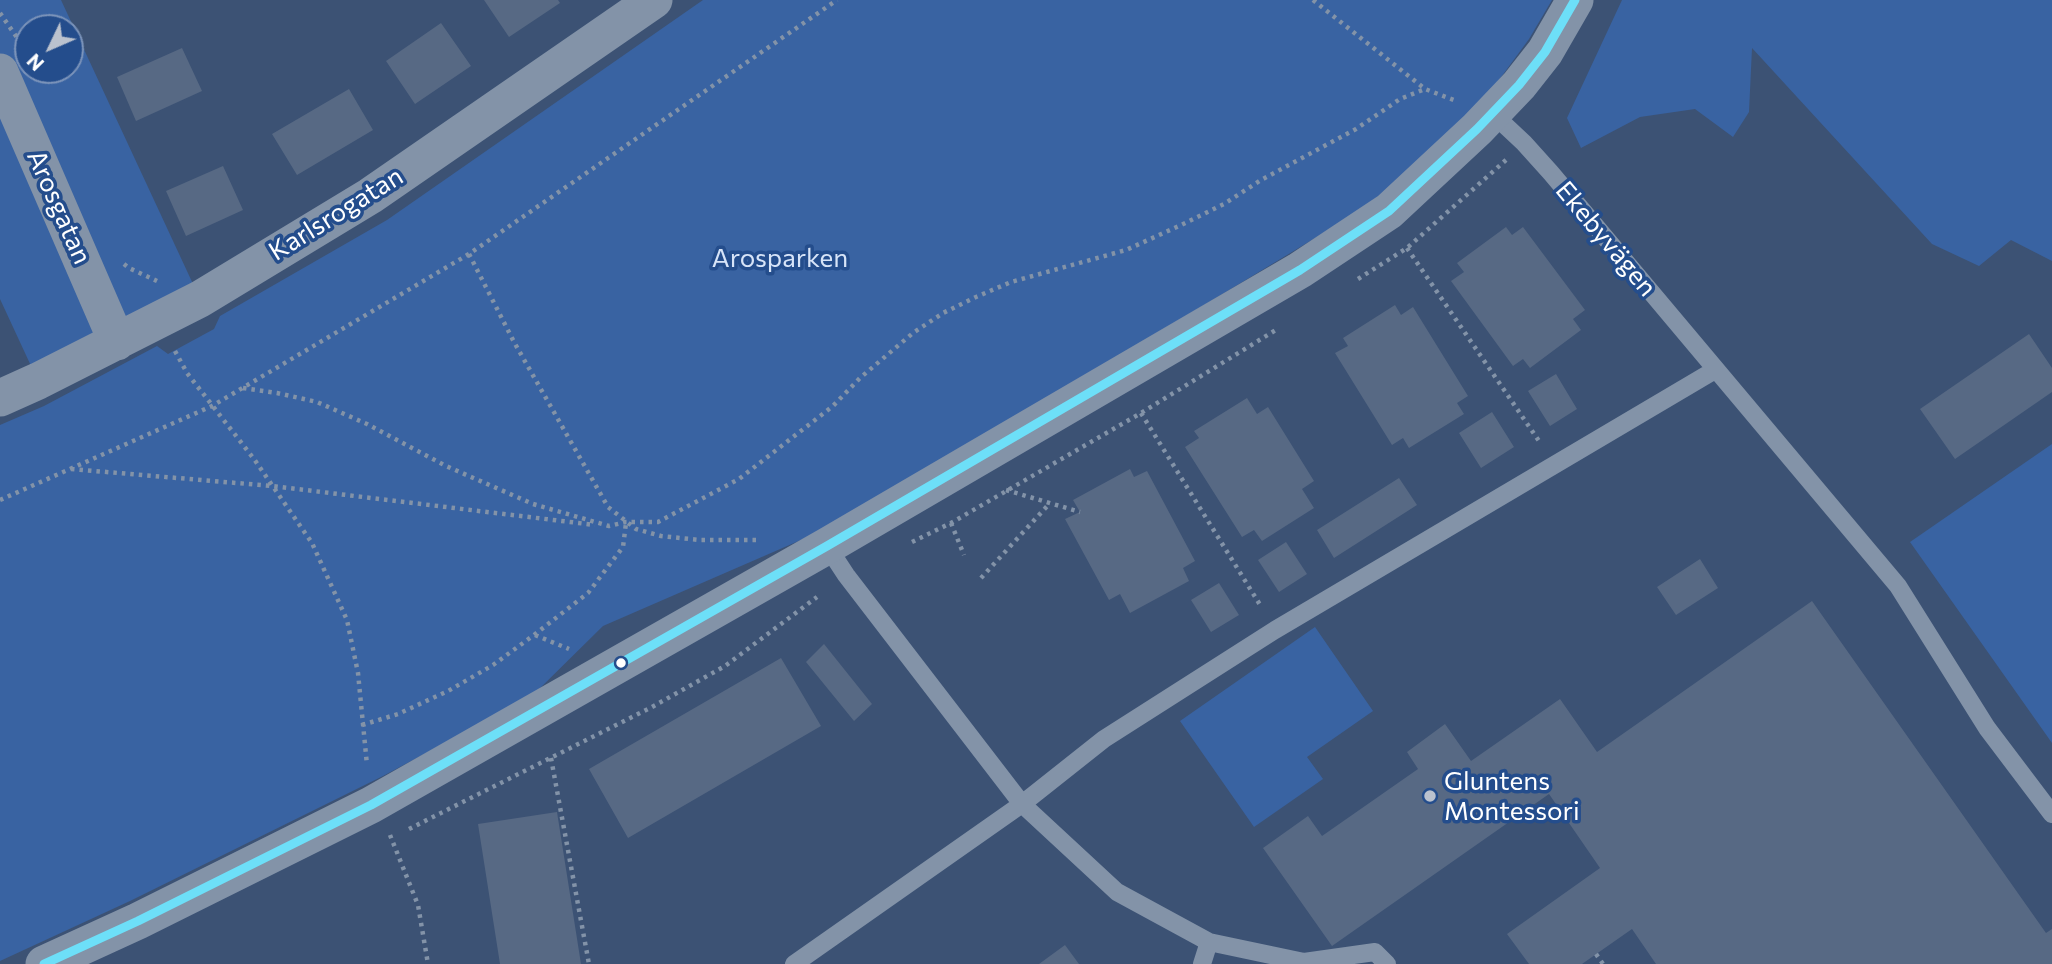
<!DOCTYPE html>
<html>
<head>
<meta charset="utf-8">
<style>
  body { margin:0 }
  #map { position:relative; width:2052px; height:964px; overflow:hidden; background:#3c5274; font-family:Commissioner,sans-serif }
  canvas { display:block }
  .north { position:absolute; left:14px; top:14px; width:70px; height:70px; box-sizing:border-box; background:#244d8c; border:2px solid #7c94ba; border-radius:50%; rotate:226deg; font-size:19px; font-weight:700; line-height:28px; text-align:center; color:#fff }
  .north::after { content:''; display:block; margin:auto; width:24px; height:32px; background:#bbc2ce; clip-path:polygon(50% 0,100% 100%,50% 72%,0 100%) }
</style>
</head>
<body>
<div id="map">
<canvas width="2052" height="964"></canvas>
<div class="north">N</div>
</div>
<script>
const g = document.querySelector('canvas').getContext('2d');
g.lineJoin = 'round';
function fillPath(path, color) {
  g.fillStyle = color;
  g.fill(path, 'evenodd');
}
function shape(rows) {
  const path = new Path2D();
  for (const r of rows) {
    path.moveTo(r[0], r[1]);
    for (let i = 2; i < r.length; i += 2) path.lineTo(r[i], r[i + 1]);
  }
  return path;
}
function strokePath(path, color, width, dash) {
  g.strokeStyle = color;
  g.lineWidth = width;
  g.lineCap = dash ? 'butt' : 'round';
  g.setLineDash(dash || []);
  g.stroke(path);
}
function drawText(font, color, halo, rows, align = 'center') {
  g.font = font + ' Commissioner,sans-serif';
  g.lineWidth = 7;
  g.setLineDash([]);
  g.textBaseline = 'middle';
  g.strokeStyle = halo;
  g.fillStyle = color;
  for (const [text, x, y, turn = 0] of rows) {
    g.save();
    g.translate(x, y);
    g.rotate((+turn || 0) * Math.PI / 180);
    g.textAlign = isNaN(turn) ? turn : align;
    if (halo) g.strokeText(text, 0, 0);
    g.fillText(text, 0, 0);
    g.restore();
  }
}
fillPath(shape([
  [0,0,61,0,200,299,38,381,0,299],
  [28,28,70,28,70,70,28,70],
  [703,0,1552,0,1529,39,1488,95,1378,200,1196,310,817,533,603,626,531,697,383,776,130,901,0,961,0,425,44,406,157,346,168,354,214,329,220,316,387,220],
  [1622,0,2052,0,2052,261,2011,240,1979,266,1932,244,1752,48,1749,112,1733,137,1695,109,1640,117,1581,148,1567,118],
  [2052,444,2052,743,1910,542],
  [1315,627,1373,711,1307,757,1323,779,1254,827,1180,721]
]), '#3963a2');
fillPath(shape([
  [484,0,558,0,560,3,509,37],
  [441,23,471,66,415,104,386,61],
  [182,48,202,91,136,121,117,77],
  [349,89,373,130,297,175,272,134],
  [223,166,243,210,186,236,166,191],
  [1506,227,1512,235,1523,227,1585,310,1573,319,1581,330,1530,368,1523,359,1513,366,1451,281,1464,272,1457,263],
  [1395,305,1401,315,1413,307,1468,396,1457,403,1464,414,1409,448,1403,438,1392,445,1335,353,1348,346,1343,338],
  [2029,334,2052,368,2052,392,1955,459,1920,409],
  [1556,374,1577,409,1550,426,1528,391],
  [1247,398,1257,414,1268,407,1314,481,1302,489,1314,508,1262,541,1254,530,1242,537,1185,447,1199,438,1194,431],
  [1492,412,1514,447,1481,468,1459,433],
  [1130,469,1134,477,1147,471,1195,561,1183,568,1189,581,1130,613,1120,594,1109,600,1065,519,1080,512,1073,500],
  [1399,478,1417,505,1334,558,1317,530],
  [1286,542,1307,574,1279,592,1258,560],
  [1700,559,1718,588,1676,615,1657,587],
  [1219,583,1239,615,1211,632,1191,600],
  [1812,601,2046,933,2052,929,2052,964,1656,964,1632,929,1582,964,1529,964,1507,934,1600,868,1549,794,1332,946,1263,848,1308,816,1322,836,1418,769,1407,752,1445,724,1471,761,1560,699,1597,752],
  [824,644,872,704,854,721,806,662],
  [781,658,821,726,628,838,589,769],
  [557,812,581,964,500,964,478,824],
  [1065,945,1079,964,1039,964]
]), '#576984');
strokePath(shape([
  [1313,0,1425,89,1454,100],
  [0,13,18,39],
  [1407,248,1541,444],
  [469,254,514,342,608,507,636,529,661,536,700,540,761,540],
  [124,264,129,268,157,281],
  [1358,279,1407,248,1506,160],
  [175,351,187,373,254,459,312,543,347,620,358,673,367,765],
  [243,388,277,393,317,402,367,424,446,466,533,504,609,526,626,522,658,522,739,479,833,406,860,378,913,333,943,313,976,297,1011,282,1126,250,1179,226,1224,204,1261,180,1356,129,1400,99,1425,89],
  [1141,413,1262,608],
  [71,469,272,486,595,525],
  [1006,490,1080,512],
  [0,500,212,406,469,254,837,0],
  [951,523,964,555],
  [912,542,951,523,1141,413,1279,328],
  [981,578,1050,503],
  [535,635,569,649],
  [362,725,398,714,448,691,493,665,534,635,588,593,623,547,626,523],
  [551,758,589,964],
  [409,829,652,707,725,666,817,597],
  [390,835,418,905,428,964],
  [1596,954,1603,964]
]), '#8393a8', 4.5, [3.5, 5]);
strokePath(shape([
  [1492,113,1524,143,1551,173,1898,586,1987,728,2052,814],
  [827,546,846,575,1022,804,1117,892,1209,942,1304,962,1375,952,1387,964],
  [794,964,1022,804,1104,739,1275,630,1715,370],
  [1202,964,1209,942]
]), '#8393a8', 18);
strokePath(shape([
  [0,72,117,342],
  [0,398,38,381,200,299,370,196,654,0],
  [44,964,138,921,371,805,827,546,1300,270,1389,211,1477,129,1519,85,1545,52,1575,0]
]), '#8393a8', 37);
strokePath(shape([
  [44,964,138,921,371,805,827,546,1300,270,1389,211,1477,129,1519,85,1545,52,1575,0]
]), '#6ddff8', 9);
for (const [x, y, r, color] of [
  [621,663,6,"#fff"],
  [1430,796,7,"#bbc2ce"]
]) {
  const dot = new Path2D();
  dot.arc(x, y, r, 0, 2 * Math.PI);
  g.fillStyle = color;
  g.fill(dot);
  strokePath(dot, '#244d8c', 2.5);
}
drawText('26px', '#fff', '#244d8c', [
  ["Arosgatan",59,207,66],
  ["Karlsrogatan",336,214,-32],
  ["Ekebyvägen",1606,239,50]
]);
drawText('26px', '#d7e4f8', '#244d8c', [
  ["Arosparken",780,258]
]);
drawText('26px', '#fff', '#244d8c', [
  ["Gluntens",1444,781],
  ["Montessori",1444,811]
], 'left');
</script>
</body>
</html>
